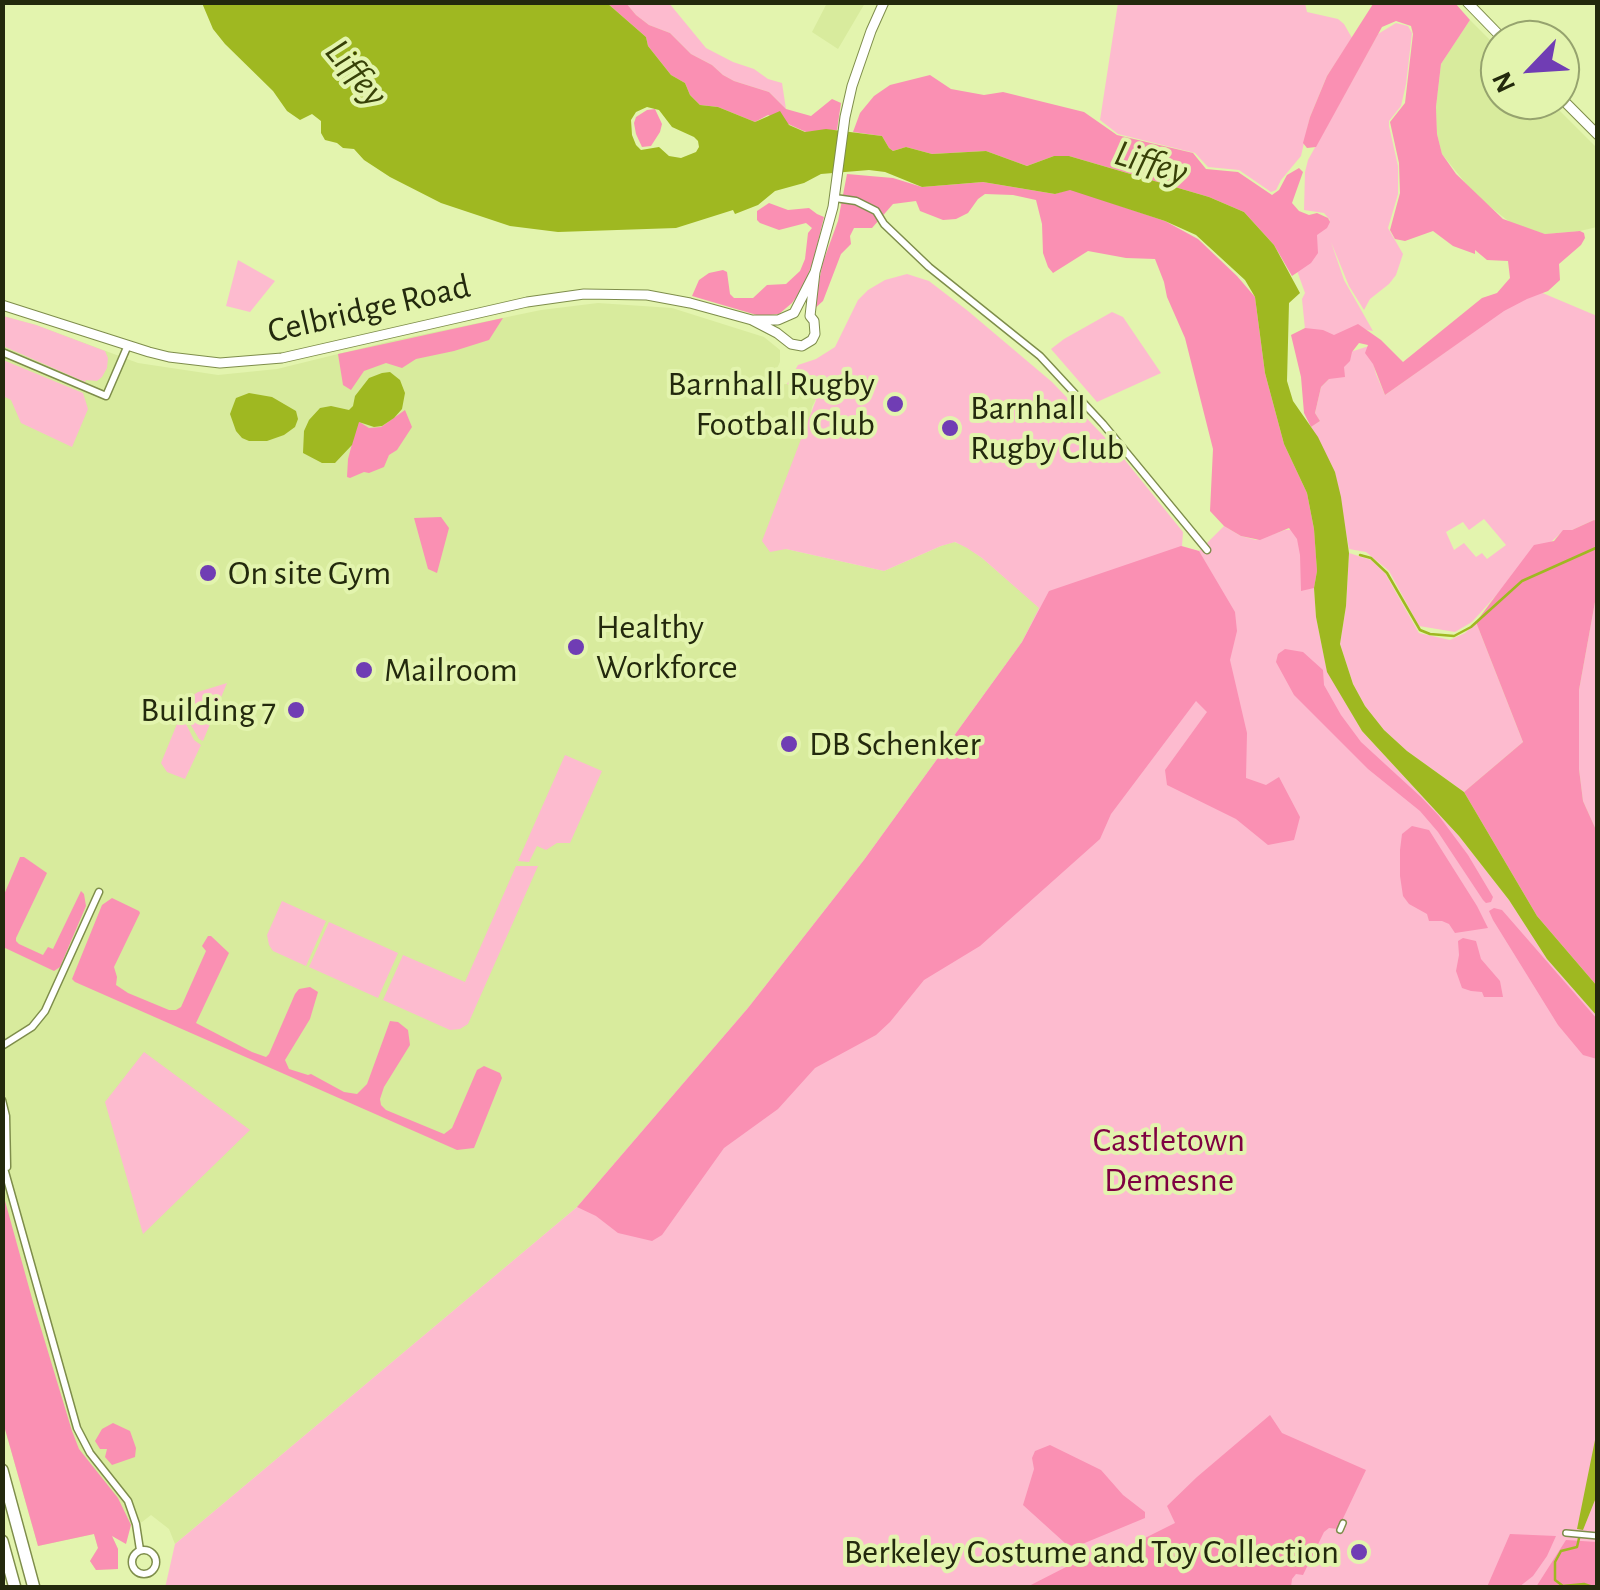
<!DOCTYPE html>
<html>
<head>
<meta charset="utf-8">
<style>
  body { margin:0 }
  #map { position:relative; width:1600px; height:1590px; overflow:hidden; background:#e3f4ae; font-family:"Alegreya Sans",sans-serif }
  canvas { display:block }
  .frame { position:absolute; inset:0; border:5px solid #23290d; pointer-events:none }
  .north { position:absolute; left:1480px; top:20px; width:100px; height:100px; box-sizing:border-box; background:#e3f4ae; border:2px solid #96a36e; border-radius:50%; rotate:245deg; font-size:28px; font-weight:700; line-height:40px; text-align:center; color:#23290d }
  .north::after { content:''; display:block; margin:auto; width:35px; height:45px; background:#703db4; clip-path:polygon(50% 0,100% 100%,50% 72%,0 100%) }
</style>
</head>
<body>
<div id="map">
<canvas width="1600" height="1590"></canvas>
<div class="frame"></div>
<div class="north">N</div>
</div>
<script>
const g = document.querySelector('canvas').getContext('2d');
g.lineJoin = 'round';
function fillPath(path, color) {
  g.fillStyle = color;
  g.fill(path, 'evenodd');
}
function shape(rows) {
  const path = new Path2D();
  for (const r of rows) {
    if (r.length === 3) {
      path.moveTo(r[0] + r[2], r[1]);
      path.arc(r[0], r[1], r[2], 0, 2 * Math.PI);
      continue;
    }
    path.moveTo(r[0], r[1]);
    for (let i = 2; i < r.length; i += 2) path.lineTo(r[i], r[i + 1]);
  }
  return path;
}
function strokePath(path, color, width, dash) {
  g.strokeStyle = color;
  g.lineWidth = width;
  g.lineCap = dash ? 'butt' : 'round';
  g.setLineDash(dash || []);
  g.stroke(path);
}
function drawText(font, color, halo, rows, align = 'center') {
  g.font = font + ' "Alegreya Sans",sans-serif';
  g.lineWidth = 8;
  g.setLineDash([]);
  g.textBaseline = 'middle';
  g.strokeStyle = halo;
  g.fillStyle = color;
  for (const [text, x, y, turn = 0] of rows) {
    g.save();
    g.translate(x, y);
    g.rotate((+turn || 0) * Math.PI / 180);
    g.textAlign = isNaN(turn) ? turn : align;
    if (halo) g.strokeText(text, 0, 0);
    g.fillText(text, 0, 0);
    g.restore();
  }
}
fillPath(shape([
  [827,3,865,3,838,49,812,32],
  [1470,20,1500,50,1500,100,1549,100,1597,148,1597,227,1580,231,1545,234,1511,223,1475,195,1442,154,1437,134,1436,107,1441,64],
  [598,303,672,308,764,337,780,350,780,362,769,385,787,384,816,399,812,407,786,549,884,571,941,546,954,542,967,547,982,558,1040,608,1022,642,864,860,748,1008,577,1207,175,1544,169,1529,151,1515,142,1522,131,1525,111,1534,118,1549,118,1569,96,1570,90,1561,98,1548,94,1534,38,1546,3,1422,3,316,36,325,138,363,218,375,277,369,391,341,541,310]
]), '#d8eb9d');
fillPath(shape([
  [626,3,669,3,706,48,733,62,754,69,768,79,782,83,786,109,769,92,734,81,723,75,712,65,691,54,670,33,649,25,636,15],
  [1118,3,1305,3,1307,12,1338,19,1344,24,1352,38,1327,76,1310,117,1301,156,1281,180,1276,190,1271,192,1239,170,1208,167,1195,153,1118,134,1100,120],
  [1396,23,1408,26,1412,33,1406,84,1401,106,1389,121,1389,126,1398,166,1398,194,1388,228,1403,254,1396,275,1389,284,1370,299,1364,310,1349,286,1331,242,1344,280,1373,331,1357,328,1347,353,1369,346,1376,374,1385,395,1472,333,1526,286,1597,316,1597,521,1594,520,1572,530,1564,530,1511,579,1472,622,1455,632,1419,626,1389,571,1366,552,1349,549,1335,472,1311,427,1320,421,1315,413,1321,387,1329,379,1305,329,1302,299,1305,293,1296,268,1309,239,1330,220,1324,213,1304,210,1305,172,1308,160,1378,34],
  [1484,519,1506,545,1487,559,1482,553,1476,557,1464,543,1454,550,1446,532,1463,522,1469,530],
  [238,260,275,281,250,312,226,306],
  [907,274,929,281,968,311,1052,382,1116,449,1183,532,1182,546,1199,551,1224,526,1241,536,1256,540,1285,530,1314,529,1317,571,1314,588,1316,617,1327,671,1362,731,1459,836,1509,900,1547,959,1597,1016,1597,1587,165,1588,175,1544,577,1207,748,1008,864,860,1022,642,1039,608,982,558,967,548,955,542,941,546,884,571,786,549,770,552,762,541,816,400,787,384,798,365,816,359,835,347,858,300,868,290,885,280],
  [1112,312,1123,317,1161,373,1097,402,1051,349,1064,339],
  [3,316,36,325,105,351,108,358,107,368,102,377,97,381,86,380,85,382,3,346],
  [3,360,83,393,88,409,72,447,21,423,11,400,3,396],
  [1349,553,1371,560,1385,573,1419,633,1450,640,1465,633,1476,622,1523,742,1464,792,1407,751,1384,730,1365,706,1353,684,1340,644,1346,606],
  [1597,591,1597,832,1583,801,1579,769,1579,690],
  [227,683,203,741,199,739,188,720,180,715,187,699,198,692],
  [179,719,185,722,194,740,201,745,185,779,167,772,161,763],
  [565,755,602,771,570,843,557,843,546,850,537,846,529,862,518,861],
  [516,866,538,866,468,1024,460,1029,450,1030,383,1000,403,955,465,982],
  [282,901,326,921,306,966,273,951,269,945,267,935],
  [329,922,398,953,378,998,309,967],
  [144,1052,250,1130,143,1234,105,1102]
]), '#fdbbcf');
fillPath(shape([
  [1376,2,1455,3,1470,20,1441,64,1436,107,1437,134,1442,154,1456,174,1503,219,1545,234,1580,231,1584,233,1585,238,1581,245,1559,264,1560,280,1548,291,1527,299,1504,311,1385,395,1373,364,1365,353,1368,345,1359,343,1352,352,1350,361,1344,367,1345,377,1329,379,1321,387,1315,413,1320,421,1311,427,1304,413,1301,377,1291,335,1305,328,1323,330,1334,335,1358,324,1381,340,1403,362,1482,298,1497,293,1510,278,1508,261,1487,260,1475,250,1475,254,1453,246,1433,231,1405,241,1395,239,1390,230,1400,193,1399,163,1390,122,1405,103,1413,34,1411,26,1396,21,1382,27,1316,147,1307,148,1303,143,1310,117,1327,76,1373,4],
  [607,3,626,3,636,15,649,25,670,33,691,54,712,65,723,75,734,81,769,92,786,109,811,116,832,99,841,103,837,130,806,132,768,115,755,122,718,107,700,105,690,95,685,83,671,75,648,46,646,37],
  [930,75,951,89,984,95,1003,92,1084,112,1117,135,1193,153,1206,169,1238,172,1272,195,1279,190,1287,175,1299,168,1303,172,1292,203,1299,211,1309,215,1317,213,1328,218,1330,222,1327,228,1317,235,1318,253,1311,263,1292,276,1274,245,1244,212,1209,197,1069,156,1054,156,1027,166,986,151,932,154,906,147,893,151,889,148,882,136,853,132,860,113,874,96,890,85],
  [655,109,662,124,660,132,651,146,642,147,636,134,634,123,636,117,647,110],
  [847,174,893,178,922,187,983,182,1055,194,1070,189,1165,221,1198,239,1237,276,1255,297,1265,373,1284,444,1307,493,1314,529,1317,571,1314,588,1301,591,1300,555,1297,539,1289,528,1260,540,1241,536,1224,526,1210,511,1213,449,1185,338,1167,297,1164,282,1155,259,1126,258,1088,251,1053,273,1048,267,1043,253,1042,224,1036,200,1013,195,985,194,978,199,968,213,956,219,943,220,920,211,916,201,893,204,872,228,854,228,850,236,851,244,841,254,823,301,813,310,823,262,838,221],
  [769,203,788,210,809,208,817,214,824,217,813,262,802,289,792,303,779,314,760,316,692,296,699,280,709,273,723,270,727,272,730,294,734,298,753,298,767,285,786,284,800,271,805,259,808,233,812,228,806,223,779,230,760,223,757,220,757,211],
  [503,318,489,340,454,351,416,359,402,368,386,363,364,371,351,390,343,385,338,354],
  [405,410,412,427,397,450,389,455,384,467,369,473,364,472,350,478,347,477,348,459,358,421,369,428,381,427],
  [441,517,449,528,437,573,428,569,414,518],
  [1594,520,1597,521,1597,591,1579,690,1579,769,1583,801,1597,832,1597,986,1537,916,1464,792,1523,742,1476,622,1534,545,1554,541,1563,530,1572,530],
  [1181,546,1199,551,1235,612,1237,631,1230,660,1247,733,1246,778,1266,785,1279,777,1300,817,1294,840,1268,845,1236,819,1167,785,1165,770,1207,712,1196,701,1111,814,1100,839,980,946,924,980,890,1022,876,1035,815,1068,778,1109,724,1148,662,1235,652,1241,618,1233,596,1216,577,1207,748,1008,864,860,1022,642,1049,591],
  [1285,649,1303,652,1323,670,1324,685,1341,715,1361,742,1421,797,1439,816,1468,855,1493,897,1491,902,1486,903,1483,900,1438,832,1420,811,1368,769,1294,695,1276,662,1278,654],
  [1412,826,1429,830,1477,906,1488,928,1455,933,1449,924,1442,921,1429,921,1427,914,1409,904,1403,896,1400,876,1400,850,1402,834],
  [20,857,24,857,47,873,16,938,16,941,19,944,43,955,48,947,53,949,81,891,84,894,86,906,60,967,54,971,3,947,3,897],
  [112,898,139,911,140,913,114,967,117,977,116,985,128,993,169,1010,176,1010,181,1007,206,951,202,946,208,936,211,936,229,953,196,1023,252,1052,266,1057,269,1054,295,994,299,989,310,987,318,992,310,1019,285,1060,289,1069,308,1075,311,1074,344,1092,357,1094,367,1084,390,1021,398,1022,408,1030,410,1045,384,1087,380,1099,381,1105,386,1110,444,1134,452,1128,477,1070,484,1066,500,1073,502,1078,474,1148,457,1150,75,982,72,979,102,905],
  [1494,908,1502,910,1597,1019,1597,1059,1583,1055,1558,1025,1493,920,1489,911],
  [1463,938,1476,941,1481,959,1500,981,1503,997,1484,997,1482,992,1471,991,1462,988,1456,971,1459,955,1458,941],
  [2,1190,33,1302,72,1431,79,1449,118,1498,131,1525,126,1544,112,1536,118,1549,118,1569,96,1570,90,1561,98,1548,94,1534,38,1546,3,1422],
  [1270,1415,1282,1433,1366,1470,1338,1529,1329,1528,1324,1532,1303,1575,1296,1574,1292,1579,1291,1587,1025,1588,1068,1566,1103,1559,1175,1523,1167,1506,1197,1477],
  [113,1423,130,1431,136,1448,135,1457,112,1465,105,1457,107,1449,100,1449,95,1441,102,1429],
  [1050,1445,1101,1470,1123,1495,1145,1512,1145,1518,1075,1547,1065,1543,1023,1505,1034,1469,1032,1458,1035,1451],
  [1510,1534,1556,1536,1547,1556,1533,1576,1519,1587,1487,1587],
  [1566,1540,1597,1542,1597,1587,1536,1587]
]), '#fa90b3');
fillPath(shape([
  [202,3,607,3,646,37,648,46,671,75,685,83,690,95,700,105,718,107,755,122,780,111,789,125,805,132,826,129,882,136,889,148,893,151,906,147,932,154,986,151,1027,166,1054,156,1069,156,1209,197,1244,212,1274,245,1300,293,1289,303,1287,381,1293,401,1318,437,1335,472,1341,497,1349,553,1346,606,1340,644,1353,684,1365,706,1384,730,1407,751,1464,792,1537,916,1597,986,1597,1016,1547,959,1509,900,1459,836,1362,731,1327,672,1316,617,1314,588,1317,571,1314,529,1307,493,1284,444,1265,373,1255,297,1245,280,1196,235,1165,221,1070,190,1055,194,983,182,922,187,885,172,869,170,821,174,804,183,775,191,758,205,735,214,733,210,676,228,558,232,510,226,441,203,390,177,364,160,354,149,343,148,337,143,325,140,321,133,321,121,312,114,300,120,287,111,273,91,225,44,213,29],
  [647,107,659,110,672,127,694,137,698,141,699,147,696,152,681,158,669,156,659,147,641,150,636,145,632,135,631,120,636,112],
  [390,372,400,380,405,393,402,409,394,418,382,426,374,427,359,422,352,445,335,463,322,463,303,453,304,431,309,420,320,408,331,406,349,410,353,406,355,396,369,378,382,373],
  [249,393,272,397,296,411,298,419,295,427,284,435,267,441,249,441,242,438,236,431,230,414,236,398],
  [1597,1368,1597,1495,1583,1530,1577,1529,1595,1440]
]), '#9fb821');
strokePath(shape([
  [1360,555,1371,558,1387,573,1420,630,1430,634,1454,636,1471,627,1522,581,1598,547],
  [1580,1534,1577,1547,1561,1551,1555,1562,1555,1580,1563,1586,1584,1584,1596,1588]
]), '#9fb821', 2.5);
const pedestrian = shape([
  [1340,1530,1343,1523],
  [1566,1533,1598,1536]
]);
const minor = shape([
  [835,198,856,201,876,211,884,224,929,267,1040,356,1103,424,1207,550],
  [2,352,106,396,128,345],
  [2,1046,32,1027,45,1011,99,892],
  [2,1100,6,1116,7,1167],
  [2,1161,77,1428,90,1453,128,1501,136,1524,140,1550],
  [144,1562,12]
]);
const secondary = shape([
  [1467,2,1504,40],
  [1560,97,1598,135],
  [2,305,149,352,169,357,220,363,282,358,527,302,584,294,647,295,690,303,752,320,777,333,791,344,802,346,812,340,815,334,814,321,810,316,815,272],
  [754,320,778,320,794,313,815,272,833,207,845,117,852,86,871,31,884,2]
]);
const motorway = shape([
  [2,1470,34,1588],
  [2,1541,15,1588]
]);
strokePath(pedestrian, '#7e8d4b', 8);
strokePath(minor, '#7e8d4b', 9);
strokePath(secondary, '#7e8d4b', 11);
strokePath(motorway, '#7e8d4b', 14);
strokePath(pedestrian, '#fff', 5);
strokePath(minor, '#fff', 6);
strokePath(secondary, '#fff', 9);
strokePath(motorway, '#fff', 11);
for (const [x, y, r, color] of [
  [895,404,10,"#703db4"],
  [950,428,10,"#703db4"],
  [208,573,10,"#703db4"],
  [576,647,10,"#703db4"],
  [364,670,10,"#703db4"],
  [296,710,10,"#703db4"],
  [789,744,10,"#703db4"],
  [1359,1552,10,"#703db4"]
]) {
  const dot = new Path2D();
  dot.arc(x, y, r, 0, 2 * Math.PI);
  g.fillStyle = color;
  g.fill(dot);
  strokePath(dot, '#e3f4ae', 4);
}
drawText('35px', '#23290d', '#e3f4ae', [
  ["Celbridge Road",369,309,-13]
]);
drawText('35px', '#23290d', '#e3f4ae', [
  ["Barnhall Rugby",875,384,"right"],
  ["Football Club",875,424,"right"],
  ["Barnhall",970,408],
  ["Rugby Club",970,448],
  ["On site Gym",228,573],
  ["Healthy",596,627],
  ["Workforce",596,667],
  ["Mailroom",384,670],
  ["Building 7",276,710,"right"],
  ["DB Schenker",809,744],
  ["Berkeley Costume and Toy Collection",1339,1552,"right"]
], 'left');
drawText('35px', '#7f0142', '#e3f4ae', [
  ["Castletown",1169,1140],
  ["Demesne",1169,1180]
]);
drawText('italic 38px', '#374107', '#e3f4ae', [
  ["Liffey",356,73,50],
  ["Liffey",1151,163,17]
]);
</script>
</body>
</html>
